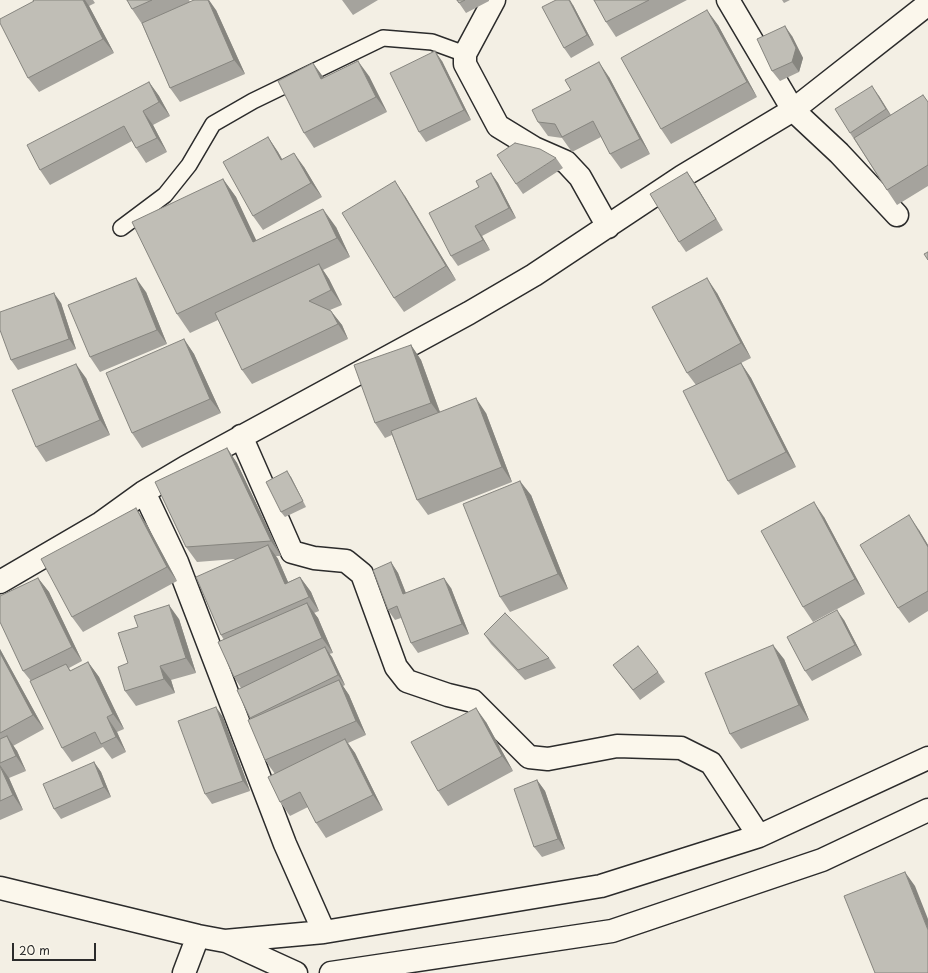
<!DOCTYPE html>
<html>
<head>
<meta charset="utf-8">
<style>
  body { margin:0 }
  #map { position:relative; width:928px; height:973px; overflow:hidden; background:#f3efe4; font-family:"Playpen Sans",sans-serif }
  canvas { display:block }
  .scale { position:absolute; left:12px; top:943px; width:84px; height:18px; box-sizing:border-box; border:2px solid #2b2b2b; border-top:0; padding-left:5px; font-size:12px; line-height:14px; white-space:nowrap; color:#2b2b2b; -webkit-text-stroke:3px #fbf7ec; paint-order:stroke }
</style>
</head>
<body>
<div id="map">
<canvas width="928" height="973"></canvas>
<div class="scale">20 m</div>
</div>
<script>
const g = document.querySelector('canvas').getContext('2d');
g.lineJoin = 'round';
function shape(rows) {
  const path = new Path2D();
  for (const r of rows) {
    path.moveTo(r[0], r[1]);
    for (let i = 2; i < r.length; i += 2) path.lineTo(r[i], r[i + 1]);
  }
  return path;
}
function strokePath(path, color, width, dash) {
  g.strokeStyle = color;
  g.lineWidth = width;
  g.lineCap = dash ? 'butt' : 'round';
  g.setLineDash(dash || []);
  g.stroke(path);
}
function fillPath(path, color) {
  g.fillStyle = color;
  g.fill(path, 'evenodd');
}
const lane = shape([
  [121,228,165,195,189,165,213,124,253,101,383,38,432,42,465,54]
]);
const street = shape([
  [494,0,465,54,465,64,498,126,534,148,566,162,580,177,608,227],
  [728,0,793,110,839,153,897,215],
  [241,436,292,552,314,558,346,561,362,574,396,667,407,681,448,695,473,701,529,757,548,759,617,746,681,748,711,763,759,836],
  [144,492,177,562,285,844,324,932],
  [0,582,101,523,144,492,186,467,469,313,534,275,683,176,793,110,928,4],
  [0,888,198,936,225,941,324,932,601,886,759,836,928,758],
  [226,941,296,973],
  [184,973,198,936],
  [331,973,612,931,822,860,928,810]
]);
strokePath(lane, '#2b2b2b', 18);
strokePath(street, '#2b2b2b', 25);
strokePath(lane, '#fbf7ec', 15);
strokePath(street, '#fbf7ec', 22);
fillPath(shape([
  [33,0,93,0,95,3,89,6,114,53,39,92,28,78,34,1],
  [127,0,189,0,190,2,216,10,245,74,180,102,170,88,142,24,132,9],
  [342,0,378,0,353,15],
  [457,0,489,0,489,1,466,13],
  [594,0,687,0,616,37,606,22],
  [782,0,790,0,784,3],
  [573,5,594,45,571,58,564,48],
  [718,25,757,97,671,144,661,129],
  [792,36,803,58,799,72,780,81,772,71],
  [442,61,471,120,426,142,419,132],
  [369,76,387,112,314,148,304,133,324,78],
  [609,77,650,154,621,169,610,154,601,137,572,152,562,138,548,136,538,122],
  [149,82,159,96,170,116,153,125,167,152,146,163,136,148,132,141,50,185,40,170],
  [923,95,928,102,928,186,897,205,887,190,850,133,879,96,891,115],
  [268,137,278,152,282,159,304,167,322,197,263,230,253,216],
  [556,158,563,168,523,194,516,184],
  [687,172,694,182,723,230,686,252,679,242],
  [491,173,498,183,516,218,482,236,490,250,458,266,451,256,479,187],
  [223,179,236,197,256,241,336,227,350,257,323,270,329,279,342,305,330,310,342,325,348,339,252,384,242,370,218,320,190,333,177,314],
  [405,196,456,280,404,312,394,298],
  [146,292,167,344,100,372,90,357],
  [717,293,751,358,741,363,751,378,796,467,738,495,728,481,696,385,687,373],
  [61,303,76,349,18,370,11,360],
  [184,339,194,354,221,413,142,448,132,433],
  [411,345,421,360,440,412,486,413,512,482,428,515,417,500,392,435,385,438,375,423],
  [86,378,110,435,46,462,36,447],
  [227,448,237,463,281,556,276,556,278,559,288,582,300,577,311,592,319,611,314,613,318,618,333,653,329,654,332,657,345,685,343,686,349,695,366,735,348,743,355,753,383,810,326,838,316,823,308,807,290,816,280,802,275,774,265,760,251,719,237,690,241,688,234,677,224,640,221,635,235,559,197,562,186,547],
  [291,477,306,507,285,517,281,512],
  [531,495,568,589,510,612,500,597],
  [824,517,865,594,813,622,803,607],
  [146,523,177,581,83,632,72,617],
  [919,530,928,545,928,611,909,623,898,608],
  [391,562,398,573,406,593,451,588,469,634,418,653,411,643,401,618,395,620,388,610],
  [38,578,49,592,82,661,69,668,71,671,88,662,99,677,124,729,117,732,126,752,112,759,103,747,72,762,62,748,31,681,23,671],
  [179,619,196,673,171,680,175,693,136,706,125,691,128,663,138,627],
  [844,620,862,655,812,681,805,671],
  [484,634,549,658,556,668,525,680,491,644],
  [0,649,44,729,13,746,17,751,26,771,9,778,23,810,0,820],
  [784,659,809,720,741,749,730,734],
  [613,665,658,672,665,682,640,700],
  [223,717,250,791,212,804,205,794],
  [486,722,513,771,448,806,438,791],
  [94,762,101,772,111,797,61,819,54,809],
  [537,780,545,791,565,849,542,857,534,847]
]), '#a5a39d');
fillPath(shape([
  [83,0,85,0,89,6,114,53,103,39],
  [208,0,209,0,216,10,245,74,234,60],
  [569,0,570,0,573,5,594,45,587,35],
  [707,10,718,25,757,97,747,82],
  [785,26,792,36,803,58,799,72,792,62],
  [435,51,442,61,471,120,464,110],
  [358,61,369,76,387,112,376,97],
  [599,62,609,77,650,154,640,139],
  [313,63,324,78,332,94,321,79],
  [149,82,159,96,170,116,159,102],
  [872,86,879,96,893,119,886,109],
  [143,111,153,125,167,152,157,138],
  [268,137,278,152,291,175,281,160],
  [294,153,304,167,322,197,311,183],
  [687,172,694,182,723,230,716,219],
  [491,173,498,183,516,218,509,208],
  [223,179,236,197,266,261,253,242],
  [395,181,405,196,456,280,446,266],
  [323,209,336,227,350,257,337,238],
  [475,226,482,236,490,250,483,240],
  [319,264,329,279,342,305,331,290],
  [136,278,146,292,167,344,157,330],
  [707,278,717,293,751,358,741,343],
  [54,293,61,303,76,349,69,339],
  [331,311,342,325,348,339,338,324],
  [184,339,194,354,221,413,210,399],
  [411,345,421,360,442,418,431,403],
  [741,363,751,378,796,467,786,452],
  [76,364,86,378,110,435,100,420],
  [476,398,486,413,512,482,502,467],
  [227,448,237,463,281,556,271,541],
  [287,471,291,477,306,507,303,501],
  [520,481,531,495,568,589,558,574],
  [814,502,824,517,865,594,855,579],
  [136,508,146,523,177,581,167,567],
  [909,515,919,530,928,545,928,547],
  [268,545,278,559,295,598,285,584],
  [391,562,398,573,410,604,403,594],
  [300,577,311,592,319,611,309,597],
  [38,578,49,592,82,661,72,647],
  [444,578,451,588,469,634,462,624],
  [307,603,318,618,333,653,322,638],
  [169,605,179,619,196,673,186,658],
  [837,610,844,620,862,655,855,645],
  [773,645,784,659,809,720,799,705],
  [325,647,332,657,345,685,338,675],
  [0,649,44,729,33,715,0,653],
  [88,662,99,677,124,729,113,714],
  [160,666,171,680,175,693,164,679],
  [339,680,349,695,366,735,356,721],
  [216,707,223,717,250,791,243,781],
  [476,708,486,722,513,771,502,756],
  [107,717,117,732,126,752,116,737],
  [7,736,17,751,26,771,16,756],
  [345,739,355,753,383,810,373,795],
  [94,762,101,772,111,797,104,787],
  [0,765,9,778,23,810,13,795],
  [537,780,545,791,565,849,558,839],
  [905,872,915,886,928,919,928,930]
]), '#86857f');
const building = shape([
  [33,0,83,0,103,39,28,78,0,23,0,19,34,1,33,0],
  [127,0,152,0,132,9,127,0],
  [194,0,208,0,234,60,170,88,142,23,194,0],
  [457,0,465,0,459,3,457,0],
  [556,0,569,0,587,35,564,48,542,7,556,0],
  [594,0,649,0,606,22,594,0],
  [707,10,747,82,661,129,621,58,707,10],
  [785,26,796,48,792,62,772,71,757,39,785,26],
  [435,51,464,110,419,132,390,73,435,51],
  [358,61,376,97,304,133,278,81,313,63,321,79,358,61],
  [599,62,640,139,610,154,593,121,562,137,555,124,538,122,532,110,571,90,565,80,599,62],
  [149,82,159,102,143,111,157,138,136,148,124,126,40,170,27,145,149,82],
  [872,86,886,109,850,133,835,109,872,86],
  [923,95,928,102,928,165,887,190,854,138,923,95],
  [268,137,281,160,294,153,311,183,253,216,223,162,268,137],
  [515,143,540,149,556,158,516,184,497,155,515,143],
  [687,172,716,219,679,242,650,194,687,172],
  [491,173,509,208,475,226,483,240,451,256,429,213,479,187,476,181,491,173],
  [223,179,253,242,323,209,337,238,177,314,132,222,223,179],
  [395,181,446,266,394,298,342,213,395,181],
  [928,252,928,260,924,254,928,252],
  [319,264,331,290,309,301,331,311,338,324,242,370,215,313,319,264],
  [136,278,157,330,90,357,68,305,136,278],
  [707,278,741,343,687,373,652,307,707,278],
  [54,293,69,339,11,360,0,330,0,312,54,293],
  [184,339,210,399,132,433,106,373,184,339],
  [411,345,431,403,375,423,354,365,411,345],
  [741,363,786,452,728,481,683,391,741,363],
  [76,364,100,420,36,447,12,390,76,364],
  [476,398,502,467,417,500,391,431,476,398],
  [227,448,271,541,186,547,155,482,227,448],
  [287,471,303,501,281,512,266,482,287,471],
  [520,481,558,574,500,597,463,504,520,481],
  [814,502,855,579,803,607,761,531,814,502],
  [136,508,167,567,72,617,41,559,136,508],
  [909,515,928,547,928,591,898,608,860,545,909,515],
  [268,545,285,584,300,577,309,597,221,635,196,577,268,545],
  [391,562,403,594,444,578,462,624,411,643,397,606,388,610,373,570,391,562],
  [38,578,72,647,23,671,0,622,0,596,38,578],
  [307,603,322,638,234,677,218,642,307,603],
  [169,605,186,658,160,666,164,679,125,691,118,667,128,663,118,633,138,627,134,616,169,605],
  [837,610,855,645,805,671,787,637,837,610],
  [505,613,549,658,518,670,484,634,505,613],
  [773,645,799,705,730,734,705,673,773,645],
  [638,646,658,672,633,690,613,665,638,646],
  [325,647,338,675,250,718,237,690,325,647],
  [0,653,33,715,0,733,0,653],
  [88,662,113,714,107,717,116,737,101,744,95,732,62,748,30,681,66,664,70,671,88,662],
  [339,680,356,721,265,760,248,720,339,680],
  [216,707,243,781,205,794,178,721,216,707],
  [476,708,502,756,438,791,411,742,476,708],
  [7,736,16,756,0,763,0,739,7,736],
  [345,739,373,795,316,823,300,792,280,802,268,777,345,739],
  [94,762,104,787,54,809,43,784,94,762],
  [0,766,13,795,0,801,0,766],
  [537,780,558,839,534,847,514,789,537,780],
  [905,872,928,930,928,973,875,973,844,896,905,872]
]);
fillPath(building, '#c0beb6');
strokePath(building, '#86857f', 1);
</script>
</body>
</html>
